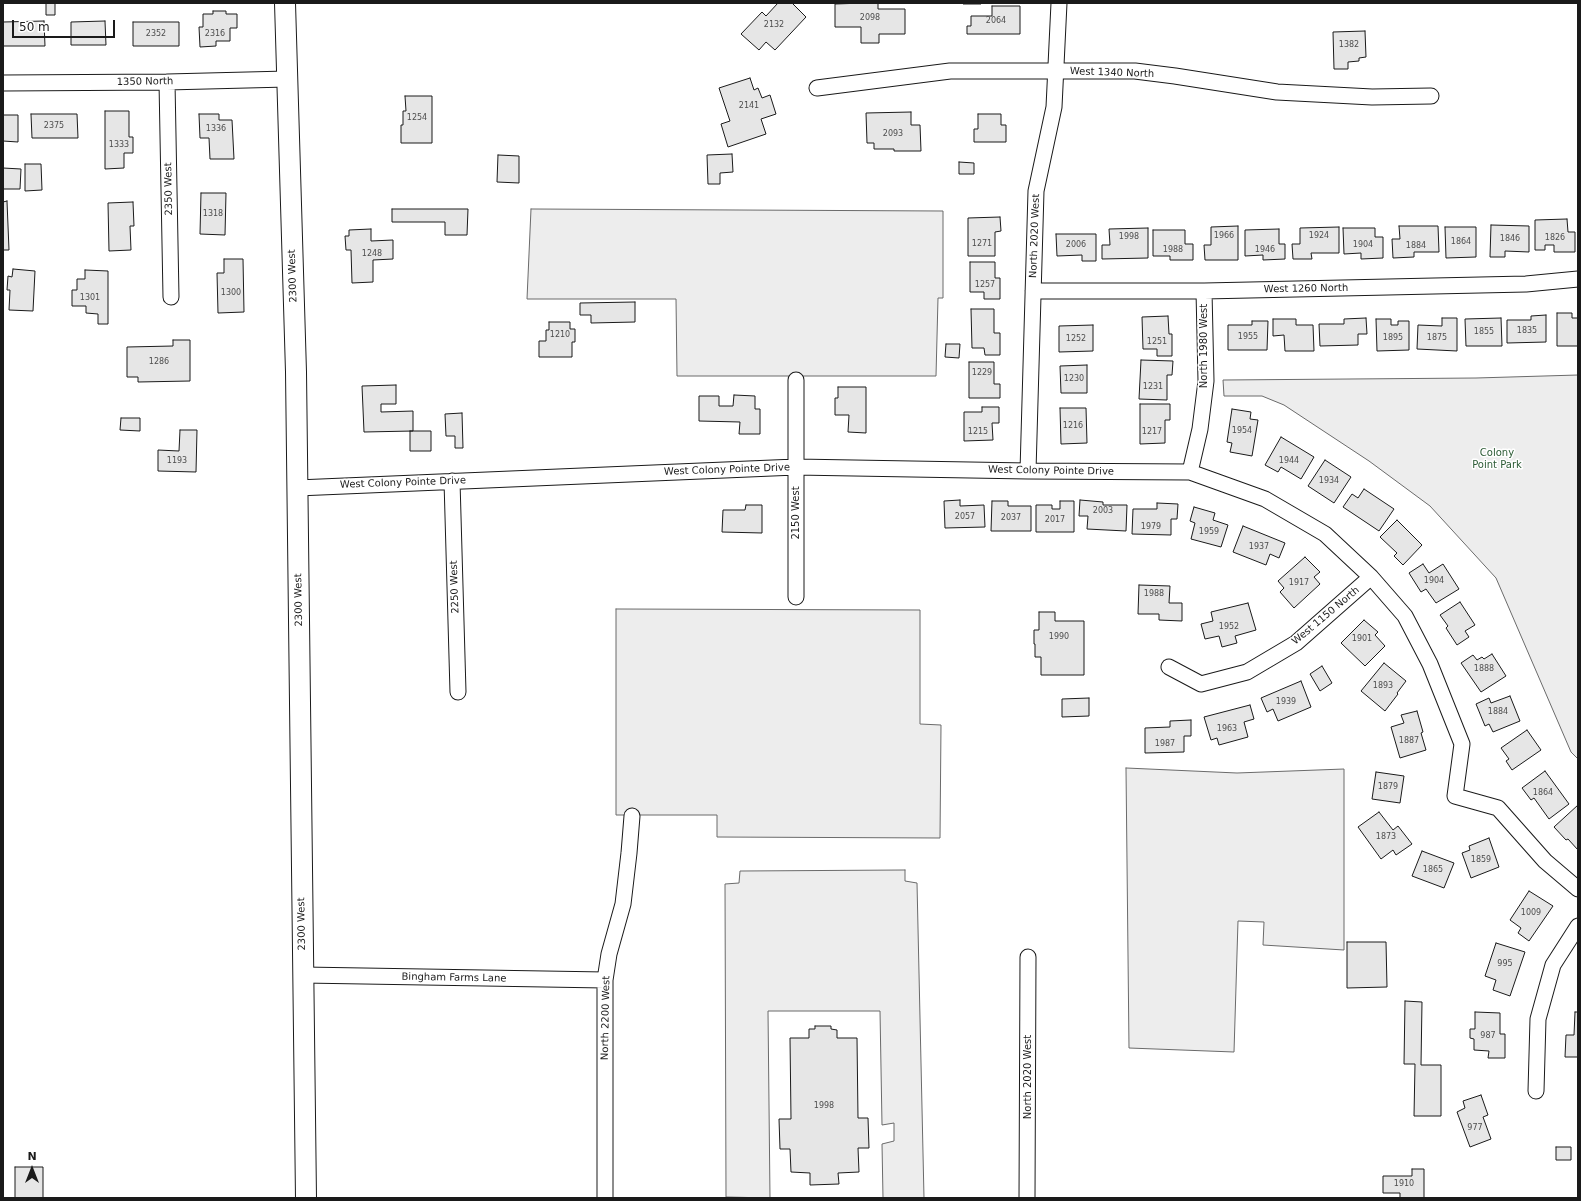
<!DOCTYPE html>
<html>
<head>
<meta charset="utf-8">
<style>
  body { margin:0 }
  #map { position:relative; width:1581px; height:1201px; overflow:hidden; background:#fff; font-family:"DejaVu Sans",sans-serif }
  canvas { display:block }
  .frame { position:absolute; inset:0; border:4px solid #1a1a1a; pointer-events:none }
  .north { position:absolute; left:12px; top:1149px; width:40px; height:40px; -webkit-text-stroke:3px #fff; paint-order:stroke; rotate:0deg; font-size:11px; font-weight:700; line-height:16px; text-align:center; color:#1a1a1a }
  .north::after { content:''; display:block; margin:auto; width:14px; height:18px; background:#1a1a1a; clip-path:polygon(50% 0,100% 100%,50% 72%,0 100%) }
  .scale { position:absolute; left:12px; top:20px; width:103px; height:18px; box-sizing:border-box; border:2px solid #1a1a1a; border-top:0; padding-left:5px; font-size:12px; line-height:14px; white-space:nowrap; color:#1a1a1a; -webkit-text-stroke:3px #fff; paint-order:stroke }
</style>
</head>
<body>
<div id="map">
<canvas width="1581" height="1201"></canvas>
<div class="frame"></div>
<div class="north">N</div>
<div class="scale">50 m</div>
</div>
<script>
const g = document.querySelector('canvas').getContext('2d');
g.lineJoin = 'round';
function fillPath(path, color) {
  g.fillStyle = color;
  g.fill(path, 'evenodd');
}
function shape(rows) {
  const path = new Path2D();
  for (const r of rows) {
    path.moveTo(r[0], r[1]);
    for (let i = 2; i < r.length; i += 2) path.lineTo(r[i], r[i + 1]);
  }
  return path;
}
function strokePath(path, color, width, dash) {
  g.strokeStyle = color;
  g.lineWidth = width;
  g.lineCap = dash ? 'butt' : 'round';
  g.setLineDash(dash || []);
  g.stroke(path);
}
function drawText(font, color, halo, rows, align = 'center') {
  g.font = font + ' "DejaVu Sans",sans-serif';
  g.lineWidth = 3;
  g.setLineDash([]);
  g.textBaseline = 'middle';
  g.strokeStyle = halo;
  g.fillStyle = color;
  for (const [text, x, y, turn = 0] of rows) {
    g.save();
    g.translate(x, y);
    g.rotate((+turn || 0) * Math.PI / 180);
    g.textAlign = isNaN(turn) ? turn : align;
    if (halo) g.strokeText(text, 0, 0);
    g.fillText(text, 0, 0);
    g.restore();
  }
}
const built = shape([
  [531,209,943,211,943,298,938,298,936,376,677,376,676,299,527,299,531,209],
  [1578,375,1578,759,1571,752,1496,578,1430,506,1369,461,1284,405,1262,396,1224,396,1223,380,1476,378,1578,375],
  [616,609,920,610,920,724,941,725,940,838,717,837,717,815,616,815,616,609],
  [1126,768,1237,773,1344,769,1344,950,1263,945,1264,922,1238,921,1234,1052,1129,1048,1126,768],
  [905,870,905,881,917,883,924,1198,883,1198,882,1144,894,1141,894,1123,882,1125,880,1011,768,1011,770,1198,726,1197,725,884,739,883,740,871,905,870]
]);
fillPath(built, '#ededed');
strokePath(built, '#6a6a6a', 1);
const building = shape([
  [46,3,55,3,55,15,46,15,46,3],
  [778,3,792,3,806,17,775,50,766,42,759,50,741,34,762,12,766,16,778,3],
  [864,3,878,3,878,9,905,9,905,34,879,34,879,43,861,43,861,27,835,27,835,4,864,3],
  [963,3,981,3,981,4,963,4,963,3],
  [992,6,1020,6,1020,34,967,34,967,26,971,26,971,16,992,16,992,6],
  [213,11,226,11,226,14,237,14,237,28,230,28,230,41,216,41,216,46,200,47,199,27,203,27,203,14,213,14,213,11],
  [44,21,45,46,3,46,3,22,44,21],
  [105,21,106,45,71,45,71,22,105,21],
  [133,22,179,22,179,46,133,46,133,22],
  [1365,31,1366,57,1359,58,1359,61,1348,62,1348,69,1334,69,1333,32,1365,31],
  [750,78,754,90,758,88,762,98,770,95,776,114,761,119,766,134,728,147,721,124,730,121,719,88,750,78],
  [405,96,432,96,432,143,401,143,401,125,403,125,403,111,406,111,405,96],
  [105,111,129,111,129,137,133,137,133,153,124,153,124,168,105,169,105,111],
  [911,112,911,125,920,125,921,151,894,151,894,149,874,149,874,143,867,143,866,113,911,112],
  [31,114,77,114,78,138,32,138,31,114],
  [199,114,219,114,219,120,232,120,234,159,210,159,209,138,200,138,199,114],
  [978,114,1001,114,1001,125,1006,125,1006,142,974,142,974,129,978,129,978,114],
  [3,115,18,115,18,142,3,141,3,115],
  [732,154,733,172,720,173,720,184,708,184,707,155,732,154],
  [498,155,519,156,519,183,497,182,498,155],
  [959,162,974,163,974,174,959,174,959,162],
  [25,164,41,164,42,190,25,191,25,164],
  [3,168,21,169,20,189,3,189,3,168],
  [201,193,226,193,225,235,200,234,201,193],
  [7,201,9,250,3,250,3,202,7,201],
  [133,202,134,226,130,226,131,250,109,251,108,203,133,202],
  [392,209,468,209,467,235,445,235,445,222,392,222,392,209],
  [1000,217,1001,231,995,232,995,256,968,256,968,218,1000,217],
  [1567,219,1568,232,1575,232,1575,252,1554,252,1554,245,1545,245,1545,250,1535,250,1535,220,1567,219],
  [1491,225,1529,226,1529,252,1505,251,1505,257,1490,257,1491,225],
  [1238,226,1238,260,1205,260,1204,245,1211,245,1211,227,1238,226],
  [1399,226,1438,226,1439,252,1414,252,1414,257,1393,258,1392,239,1400,239,1399,226],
  [1339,227,1339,253,1311,253,1312,259,1293,259,1292,244,1300,244,1300,228,1339,227],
  [1445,227,1476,227,1476,257,1446,258,1445,227],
  [1148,228,1148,258,1102,259,1102,245,1110,245,1109,229,1148,228],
  [1343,228,1375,228,1375,237,1383,237,1383,258,1361,259,1361,253,1344,254,1343,228],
  [371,229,371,241,393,240,393,259,373,260,373,282,352,283,351,250,346,250,345,236,349,236,349,230,371,229],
  [1279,229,1279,244,1285,244,1285,259,1263,260,1263,255,1245,256,1245,230,1279,229],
  [1153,230,1185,230,1185,244,1193,244,1193,260,1170,260,1170,256,1153,256,1153,230],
  [1056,234,1096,234,1096,261,1082,261,1082,255,1057,256,1056,234],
  [224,259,243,259,244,312,218,313,217,273,224,273,224,259],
  [970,262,995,262,995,278,1000,278,1000,299,984,299,984,292,970,292,970,262],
  [13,269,35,271,33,311,9,310,10,290,7,290,8,276,12,277,13,269],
  [85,270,108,271,108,324,98,324,98,314,86,313,86,306,72,306,72,290,77,290,77,279,85,279,85,270],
  [635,302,635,322,591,323,591,315,580,315,580,303,635,302],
  [971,309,994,309,994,333,1000,333,1000,355,985,355,984,348,972,348,971,309],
  [1557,313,1572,313,1572,318,1578,318,1578,346,1557,346,1557,313],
  [1546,315,1546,342,1507,343,1507,320,1531,320,1531,316,1546,315],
  [1168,316,1169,334,1172,334,1172,356,1157,356,1157,349,1143,349,1142,317,1168,316],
  [1366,318,1367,334,1358,334,1358,345,1320,346,1319,324,1344,324,1344,319,1366,318],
  [1442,318,1457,318,1457,351,1417,349,1418,325,1442,326,1442,318],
  [1501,318,1502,346,1466,346,1465,319,1501,318],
  [1273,319,1296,319,1296,325,1313,325,1314,351,1285,351,1284,335,1273,336,1273,319],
  [1376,319,1391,319,1391,325,1398,325,1398,321,1409,321,1409,350,1377,351,1376,319],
  [1252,321,1268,321,1267,350,1228,350,1228,325,1252,325,1252,321],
  [549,322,570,322,570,329,575,329,575,342,572,342,572,357,539,357,539,341,546,341,546,330,549,330,549,322],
  [1093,325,1093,351,1059,352,1059,326,1093,325],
  [173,340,190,340,190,381,138,382,138,377,127,377,127,347,173,346,173,340],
  [946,344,960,344,959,358,945,357,946,344],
  [1141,360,1173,361,1172,375,1167,375,1167,400,1139,399,1141,360],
  [969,362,994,362,994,384,1000,384,1000,398,969,398,969,362],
  [1087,365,1087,393,1061,393,1060,366,1087,365],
  [396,385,396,404,381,404,381,412,413,411,413,431,364,432,362,386,396,385],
  [838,387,866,387,866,433,848,432,849,415,835,415,835,398,838,398,838,387],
  [734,395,755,396,755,409,760,409,760,434,739,434,740,422,699,421,699,396,719,396,719,406,733,406,734,395],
  [1140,404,1170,404,1170,420,1165,420,1165,443,1140,444,1140,404],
  [982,407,999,407,999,423,992,423,993,440,964,441,964,412,982,412,982,407],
  [1060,408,1086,408,1087,443,1061,444,1060,408],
  [1232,409,1251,412,1250,419,1258,420,1252,456,1230,452,1232,443,1227,442,1232,409],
  [462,413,463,448,455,448,455,436,446,436,445,414,462,413],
  [121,418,140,418,140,431,120,430,121,418],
  [180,430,197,430,196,472,158,471,158,450,179,451,180,430],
  [410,431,431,431,431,451,410,451,410,431],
  [1281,437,1314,457,1301,479,1281,467,1278,472,1265,465,1281,437],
  [1325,460,1351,477,1334,503,1308,486,1325,460],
  [1364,489,1394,509,1379,531,1343,507,1352,494,1358,498,1364,489],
  [960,500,960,506,984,505,985,527,945,528,944,501,960,500],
  [1080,500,1103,502,1103,505,1127,505,1126,531,1087,529,1088,516,1079,516,1080,500],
  [992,501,1008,501,1008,506,1031,506,1031,531,991,531,992,501],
  [1060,501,1074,501,1074,532,1036,532,1036,505,1052,505,1052,509,1060,509,1060,501],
  [1157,503,1178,504,1177,519,1171,519,1171,535,1132,534,1133,509,1157,509,1157,503],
  [746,505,762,505,762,533,722,532,723,510,745,510,746,505],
  [1194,507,1215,513,1213,520,1228,525,1221,547,1191,539,1195,523,1190,521,1194,507],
  [1397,520,1422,545,1403,565,1394,556,1397,553,1380,537,1397,520],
  [1243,526,1285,543,1279,558,1270,554,1266,565,1233,552,1243,526],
  [1305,557,1320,572,1314,577,1320,584,1294,608,1280,592,1284,588,1278,581,1305,557],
  [1423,564,1429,573,1443,564,1459,589,1436,603,1426,589,1421,592,1409,573,1423,564],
  [1139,585,1170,586,1169,603,1182,603,1182,621,1159,620,1159,614,1138,614,1139,585],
  [1460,602,1475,625,1465,631,1469,637,1457,645,1446,628,1448,626,1440,615,1460,602],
  [1248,603,1256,630,1235,636,1237,643,1222,647,1219,636,1205,639,1201,624,1213,621,1211,612,1248,603],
  [1039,612,1055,612,1055,621,1084,621,1084,675,1041,675,1041,657,1035,657,1035,644,1034,644,1034,630,1039,630,1039,612],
  [1364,620,1378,632,1375,635,1385,646,1365,666,1341,643,1364,620],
  [1492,654,1506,676,1481,692,1461,663,1473,655,1477,660,1482,657,1484,659,1492,654],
  [1384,663,1406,681,1397,693,1398,694,1385,711,1361,691,1384,663],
  [1322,666,1332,683,1320,691,1310,674,1322,666],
  [1301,681,1311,707,1278,721,1273,709,1267,712,1261,698,1301,681],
  [1510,696,1520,721,1493,732,1489,724,1485,726,1476,704,1489,698,1491,703,1510,696],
  [1089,698,1089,716,1062,717,1062,699,1089,698],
  [1250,705,1254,719,1244,722,1248,737,1219,745,1217,738,1211,740,1204,717,1250,705],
  [1417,711,1423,732,1421,733,1426,750,1400,758,1391,727,1404,723,1401,715,1417,711],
  [1191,720,1191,736,1184,736,1184,752,1145,753,1145,728,1170,727,1170,721,1191,720],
  [1527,730,1541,750,1512,770,1506,761,1509,759,1501,748,1527,730],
  [1545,771,1569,804,1549,819,1534,798,1531,800,1522,788,1545,771],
  [1376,772,1404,776,1400,803,1372,799,1376,772],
  [1578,805,1578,850,1568,839,1566,840,1554,827,1578,805],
  [1379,812,1393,830,1398,826,1412,844,1396,855,1393,850,1381,859,1358,827,1379,812],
  [1489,838,1499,867,1471,878,1462,853,1470,850,1469,846,1489,838],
  [1422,851,1454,863,1444,888,1412,876,1422,851],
  [1529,891,1553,906,1529,941,1518,933,1521,928,1510,920,1529,891],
  [1347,942,1386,942,1387,987,1347,988,1347,942],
  [1496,943,1525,952,1510,996,1493,990,1496,980,1485,976,1496,943],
  [1405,1001,1422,1002,1421,1065,1441,1065,1441,1116,1414,1116,1415,1064,1404,1064,1405,1001],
  [1475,1012,1500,1013,1500,1034,1505,1034,1505,1058,1488,1058,1489,1051,1474,1050,1474,1039,1470,1038,1470,1029,1475,1029,1475,1012],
  [1575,1012,1578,1012,1578,1057,1565,1057,1566,1035,1574,1035,1575,1012],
  [815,1026,831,1026,831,1029,837,1030,837,1038,857,1038,858,1118,868,1118,869,1148,858,1148,859,1172,838,1173,839,1184,810,1185,810,1173,791,1172,790,1149,780,1149,779,1119,791,1119,790,1038,809,1038,809,1029,815,1029,815,1026],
  [1481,1095,1488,1115,1483,1117,1491,1139,1470,1147,1457,1112,1465,1108,1463,1101,1481,1095],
  [1556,1147,1571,1147,1571,1160,1556,1160,1556,1147],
  [15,1167,43,1167,43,1198,15,1198,15,1167],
  [1412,1169,1424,1169,1424,1198,1400,1198,1400,1193,1383,1193,1383,1176,1412,1176,1412,1169]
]);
fillPath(building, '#e6e6e6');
strokePath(building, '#1a1a1a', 1);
const minor = shape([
  [167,82,171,297],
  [3,83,167,82,287,79],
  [817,88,950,71,1135,71,1175,76,1277,92,1372,97,1431,96],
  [1033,291,1204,291,1526,284,1578,279],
  [796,380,796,597],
  [1028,471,1036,191,1054,107,1059,3],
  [1190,472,1200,429,1206,381,1204,291],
  [452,481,458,692],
  [297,488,796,467,1028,471,1190,472,1265,499,1325,534,1371,577,1405,616,1430,664,1462,744,1455,796,1498,808,1545,861,1578,889],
  [1169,667,1201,684,1247,672,1296,643,1371,577],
  [303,975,605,980],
  [1536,1091,1538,1019,1553,965,1578,926],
  [605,1198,605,980,609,954,623,904,629,853,632,816],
  [1027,1198,1028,957]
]);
const major = shape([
  [285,3,296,372,306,1198]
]);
strokePath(minor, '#1a1a1a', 17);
strokePath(major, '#1a1a1a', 22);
strokePath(minor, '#fff', 15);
strokePath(major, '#fff', 20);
drawText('8px', '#4d4d4d', null, [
  ["2098",870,18],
  ["2064",996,21],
  ["2132",774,25],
  ["2352",156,34],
  ["2316",215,34],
  ["1382",1349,45],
  ["2141",749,106],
  ["1254",417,118],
  ["2375",54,126],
  ["1336",216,129],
  ["2093",893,134],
  ["1333",119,145],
  ["1318",213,214],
  ["1966",1224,236],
  ["1924",1319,236],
  ["1998",1129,237],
  ["1826",1555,238],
  ["1846",1510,239],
  ["1864",1461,242],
  ["1271",982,244],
  ["2006",1076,245],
  ["1904",1363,245],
  ["1884",1416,246],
  ["1988",1173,250],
  ["1946",1265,250],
  ["1248",372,254],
  ["1257",985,285],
  ["1300",231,293],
  ["1301",90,298],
  ["1835",1527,331],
  ["1855",1484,332],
  ["1210",560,335],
  ["1955",1248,337],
  ["1895",1393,338],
  ["1875",1437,338],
  ["1252",1076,339],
  ["1251",1157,342],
  ["1286",159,362],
  ["1229",982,373],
  ["1230",1074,379],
  ["1231",1153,387],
  ["1216",1073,426],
  ["1954",1242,431],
  ["1215",978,432],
  ["1217",1152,432],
  ["1193",177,461],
  ["1944",1289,461],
  ["1934",1329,481],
  ["2003",1103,511],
  ["2057",965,517],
  ["2037",1011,518],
  ["2017",1055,520],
  ["1979",1151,527],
  ["1959",1209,532],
  ["1937",1259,547],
  ["1904",1434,581],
  ["1917",1299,583],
  ["1988",1154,594],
  ["1952",1229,627],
  ["1990",1059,637],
  ["1901",1362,639],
  ["1888",1484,669],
  ["1893",1383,686],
  ["1939",1286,702],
  ["1884",1498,712],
  ["1963",1227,729],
  ["1887",1409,741],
  ["1987",1165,744],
  ["1879",1388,787],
  ["1864",1543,793],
  ["1873",1386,837],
  ["1859",1481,860],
  ["1865",1433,870],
  ["1009",1531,913],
  ["995",1505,964],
  ["987",1488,1036],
  ["1998",824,1106],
  ["977",1475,1128],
  ["1910",1404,1184]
]);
drawText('10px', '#1a1a1a', '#fff', [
  ["West 1340 North",1112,73,2],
  ["1350 North",145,82,-1],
  ["2350 West",169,189,-91],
  ["North 2020 West",1035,236,-88],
  ["2300 West",293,276,-92],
  ["West 1260 North",1306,289,-1],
  ["North 1980 West",1204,346,-90],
  ["West Colony Pointe Drive",727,470,-2],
  ["West Colony Pointe Drive",1051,471,1],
  ["West Colony Pointe Drive",403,483,-2],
  ["2150 West",796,513,-90],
  ["2250 West",455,587,-92],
  ["2300 West",299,600,-91],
  ["West 1150 North",1326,616,-40],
  ["2300 West",302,924,-91],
  ["Bingham Farms Lane",454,978,1],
  ["North 2200 West",606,1018,-89],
  ["North 2020 West",1028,1077,-90]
]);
drawText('10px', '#2b5a34', '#fff', [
  ["Colony",1497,453],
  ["Point Park",1497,465]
]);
</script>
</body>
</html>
